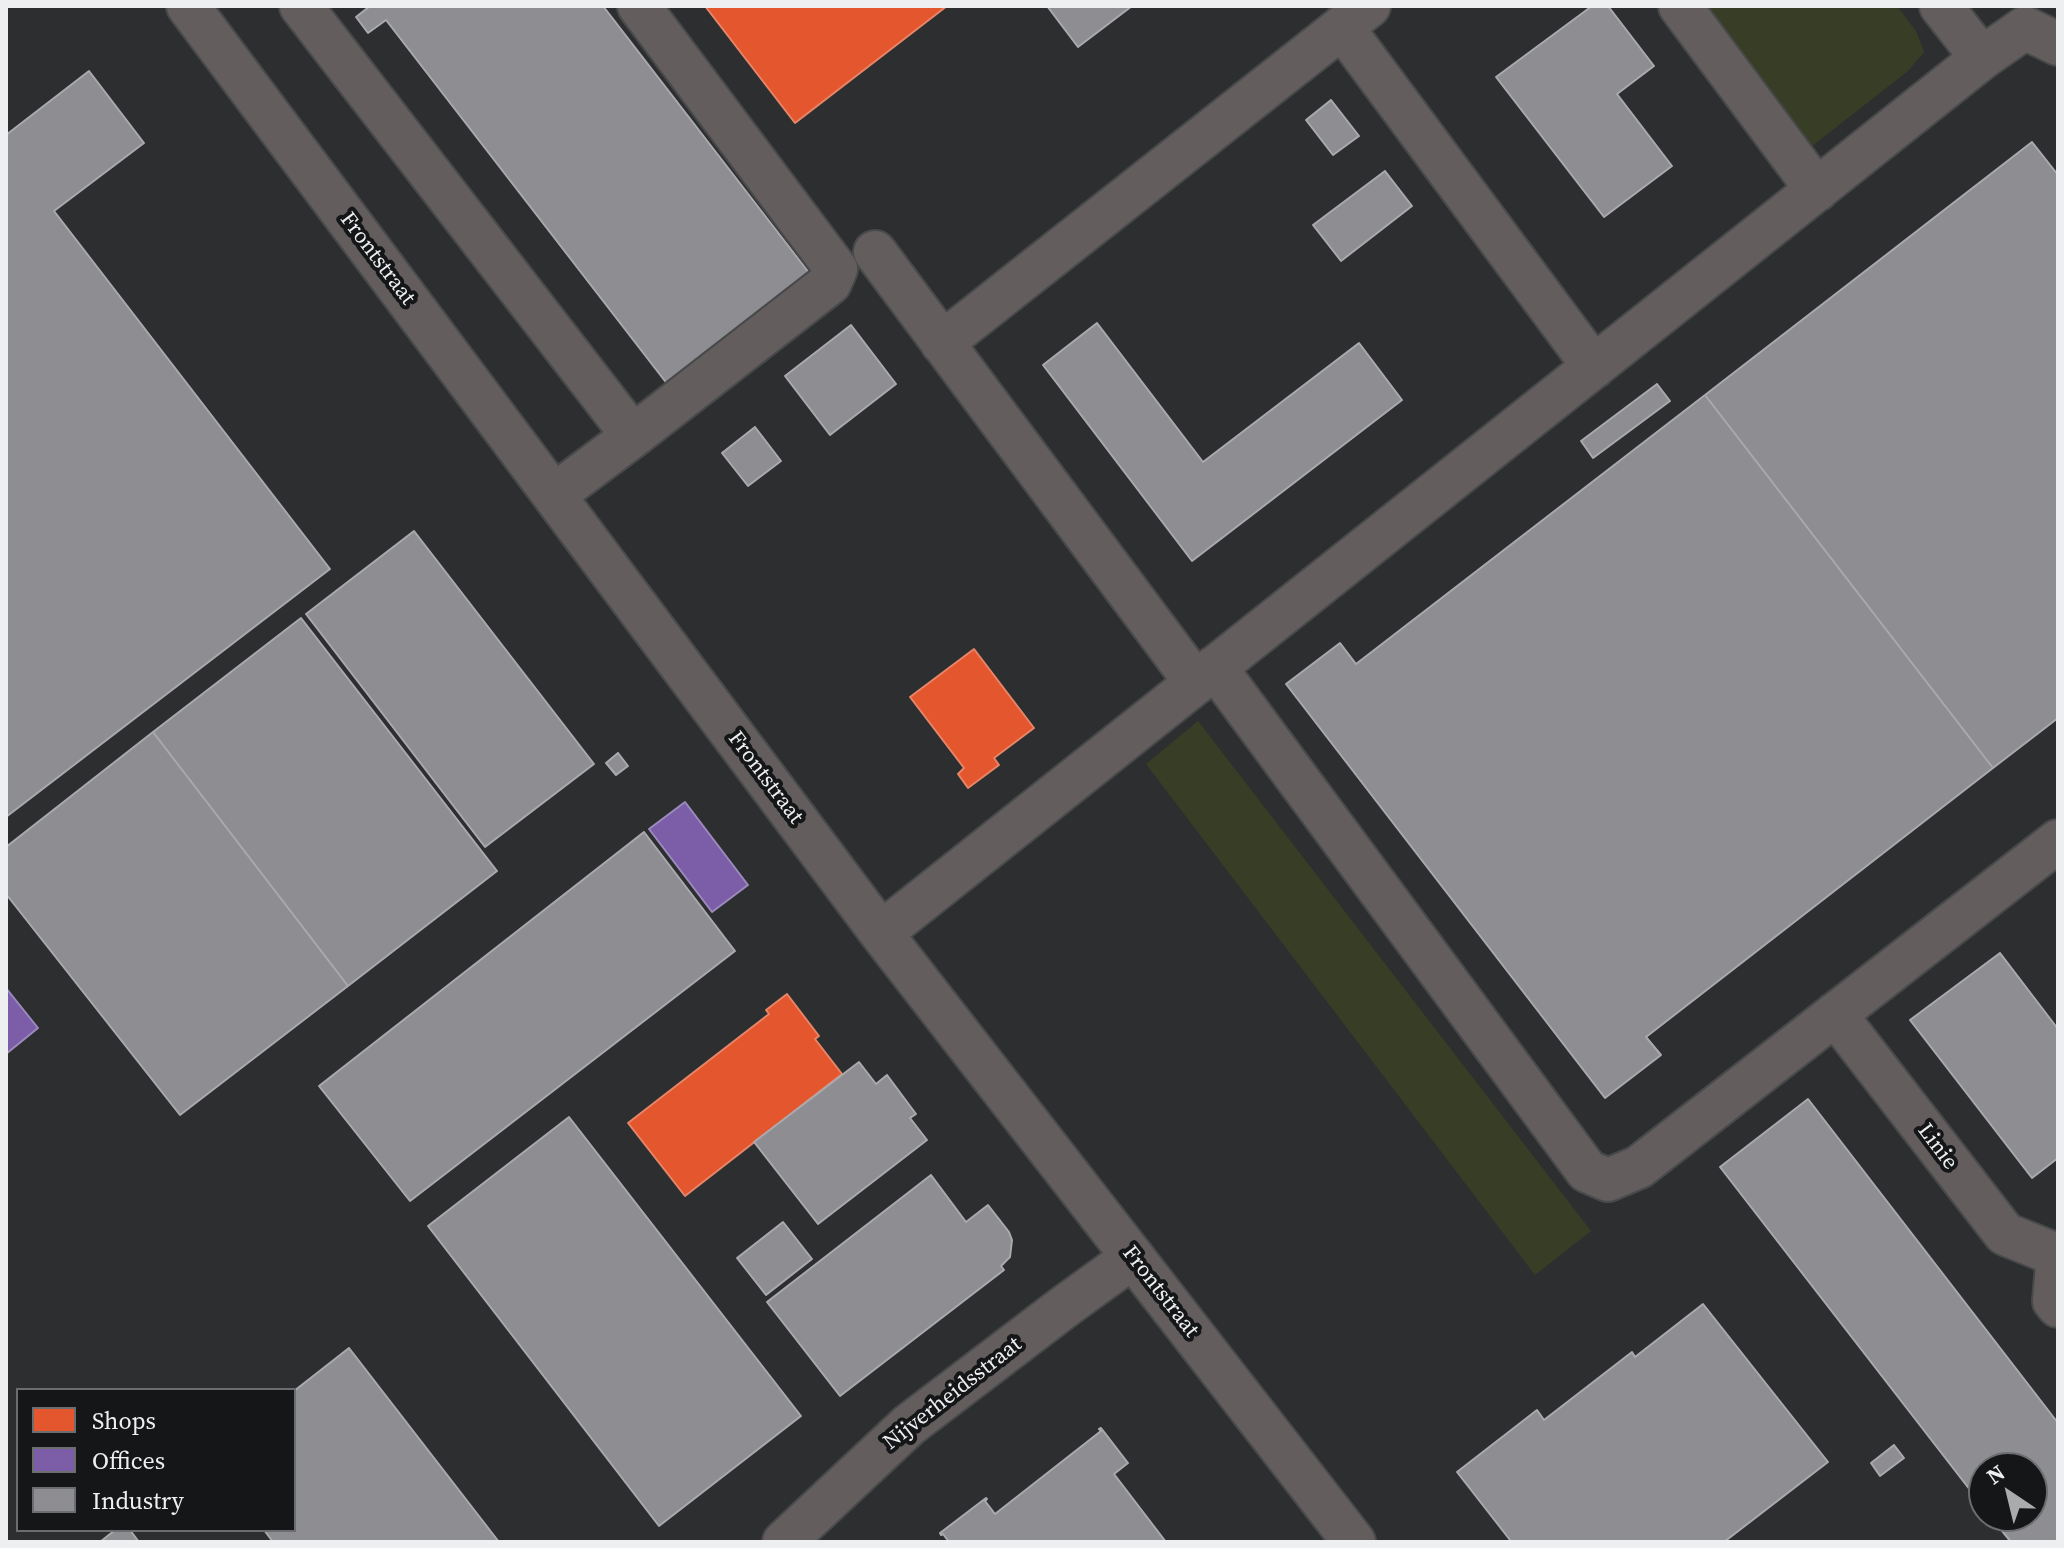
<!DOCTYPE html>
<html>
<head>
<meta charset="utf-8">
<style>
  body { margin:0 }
  #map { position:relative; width:2064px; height:1548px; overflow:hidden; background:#2c2e30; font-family:"Source Serif 4",serif }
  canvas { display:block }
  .frame { position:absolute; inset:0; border:8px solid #edeff1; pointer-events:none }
  .legend { position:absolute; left:16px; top:1388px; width:280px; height:144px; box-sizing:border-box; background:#151618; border:2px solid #6b6d6f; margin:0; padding:10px 14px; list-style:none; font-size:24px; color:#edeff1 }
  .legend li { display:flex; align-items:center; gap:16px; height:40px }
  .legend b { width:40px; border:2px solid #6b6d6f }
  .north { position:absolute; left:1968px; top:1452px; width:80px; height:80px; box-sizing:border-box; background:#151618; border:2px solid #6b6d6f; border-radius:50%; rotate:325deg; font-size:22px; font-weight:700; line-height:32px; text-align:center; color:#edeff1 }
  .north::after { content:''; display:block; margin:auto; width:28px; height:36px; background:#a9abad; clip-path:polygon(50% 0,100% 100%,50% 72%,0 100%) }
</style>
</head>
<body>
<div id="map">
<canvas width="2064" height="1548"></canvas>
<div class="frame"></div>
<ul class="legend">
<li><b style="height:22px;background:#e4572e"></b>Shops</li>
<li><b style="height:22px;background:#7b5ea7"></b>Offices</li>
<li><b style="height:22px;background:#8d8d92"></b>Industry</li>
</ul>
<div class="north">N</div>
</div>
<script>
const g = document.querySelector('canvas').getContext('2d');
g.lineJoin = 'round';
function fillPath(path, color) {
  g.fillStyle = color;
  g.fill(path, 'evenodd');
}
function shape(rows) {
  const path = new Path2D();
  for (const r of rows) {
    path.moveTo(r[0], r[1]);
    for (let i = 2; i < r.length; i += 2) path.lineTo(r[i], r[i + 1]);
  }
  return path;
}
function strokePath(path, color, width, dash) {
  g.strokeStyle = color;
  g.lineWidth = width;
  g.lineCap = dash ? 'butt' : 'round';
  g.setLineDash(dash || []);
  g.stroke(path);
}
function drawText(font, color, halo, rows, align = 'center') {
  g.font = font + ' "Source Serif 4",serif';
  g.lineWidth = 8;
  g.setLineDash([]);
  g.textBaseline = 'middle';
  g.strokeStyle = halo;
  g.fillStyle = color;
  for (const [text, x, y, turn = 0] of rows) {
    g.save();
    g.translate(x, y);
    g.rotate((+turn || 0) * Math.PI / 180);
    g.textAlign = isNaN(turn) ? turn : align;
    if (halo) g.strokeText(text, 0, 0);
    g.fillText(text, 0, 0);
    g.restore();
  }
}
fillPath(shape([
  [1684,6,1897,6,1916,31,1924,52,1908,71,1798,157],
  [1198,721,1591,1231,1535,1275,1146,764]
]), '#383e26');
const shops = shape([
  [705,6,947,6,795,123,705,6],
  [974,649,1034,728,994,758,999,765,968,788,958,774,964,768,910,697,974,649],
  [787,994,819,1036,815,1039,842,1074,685,1196,628,1123,769,1014,766,1010,787,994]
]);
fillPath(shops, '#e4572e');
strokePath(shops, '#e78568', 2);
const offices = shape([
  [685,802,748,885,712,912,649,829,685,802],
  [6,988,38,1028,6,1054,6,988]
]);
fillPath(offices, '#7b5ea7');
strokePath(offices, '#9d8abd', 2);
const industry = shape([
  [370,6,603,6,810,274,668,385,386,20,368,33,356,17,370,6],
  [1047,6,1132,6,1078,47,1047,6],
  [1592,6,1608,6,1654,66,1617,94,1672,166,1604,217,1496,77,1592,6],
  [89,71,144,143,54,211,330,569,6,817,6,135,89,71],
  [1331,100,1359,136,1333,155,1306,120,1331,100],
  [2032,142,2058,175,2058,718,1993,768,1705,395,2032,142],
  [1385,171,1412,206,1341,261,1313,225,1385,171],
  [1097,323,1203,462,1359,343,1402,400,1192,561,1043,365,1097,323],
  [851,325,896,384,830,435,785,376,851,325],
  [1657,384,1670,401,1593,458,1581,441,1657,384],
  [1705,395,1993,768,1646,1037,1661,1055,1605,1098,1286,684,1340,643,1356,664,1705,395],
  [755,427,781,461,748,486,722,453,755,427],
  [414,531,594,764,485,847,306,614,414,531],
  [301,618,497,871,348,986,153,732,301,618],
  [153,732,348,986,180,1115,6,894,6,847,153,732],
  [618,753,628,766,616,775,606,763,618,753],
  [644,832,735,951,410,1201,319,1086,644,832],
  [2000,953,2058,1029,2058,1158,2032,1178,1910,1020,2000,953],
  [859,1062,876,1084,887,1075,916,1114,910,1118,927,1140,818,1224,754,1142,859,1062],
  [1808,1099,2058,1423,2058,1542,2011,1542,1990,1516,2032,1516,2032,1468,1984,1468,1984,1508,1720,1167,1808,1099],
  [569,1117,801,1416,659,1526,428,1226,569,1117],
  [931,1175,966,1222,988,1205,1009,1232,1012,1240,1010,1257,1001,1266,1004,1270,840,1396,767,1302,931,1175],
  [783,1222,812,1259,766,1295,737,1258,783,1222],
  [1703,1304,1828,1462,1724,1542,1507,1542,1510,1540,1457,1472,1537,1410,1544,1420,1632,1352,1635,1357,1703,1304],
  [349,1348,499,1542,273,1542,264,1530,294,1530,294,1391,349,1348],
  [1101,1428,1128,1463,1114,1474,1166,1542,949,1542,943,1534,941,1535,940,1533,986,1498,987,1499,985,1501,995,1514,1101,1431,1099,1429,1101,1428],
  [1894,1445,1904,1458,1880,1476,1871,1463,1894,1445],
  [115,1530,130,1530,139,1542,100,1542,115,1530]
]);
fillPath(industry, '#8d8d92');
strokePath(industry, '#aaaaae', 2);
const minor = shape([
  [188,6,881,933,1354,1542],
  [301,6,633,436,554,495],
  [1680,6,1817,190],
  [1941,6,1982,58],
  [1342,27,1594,367],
  [875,252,1196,683],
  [942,343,1369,6],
  [633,436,830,283,836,269,639,6],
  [1215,667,1587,1171,1608,1180,1639,1167,2058,841],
  [881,933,1982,58,2025,28,2058,44],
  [1835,1014,2005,1234,2057,1255],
  [2058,1254,2054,1301,2058,1306],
  [784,1542,909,1425,1064,1307,1133,1257]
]);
strokePath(minor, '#48494a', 46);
strokePath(minor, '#635e5d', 42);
drawText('22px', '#edeff1', '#151618', [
  ["Frontstraat",377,259,53],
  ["Frontstraat",765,778,53],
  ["Linie",1937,1147,53],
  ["Frontstraat",1160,1292,52],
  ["Nijverheidsstraat",953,1394,-38]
]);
</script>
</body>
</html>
